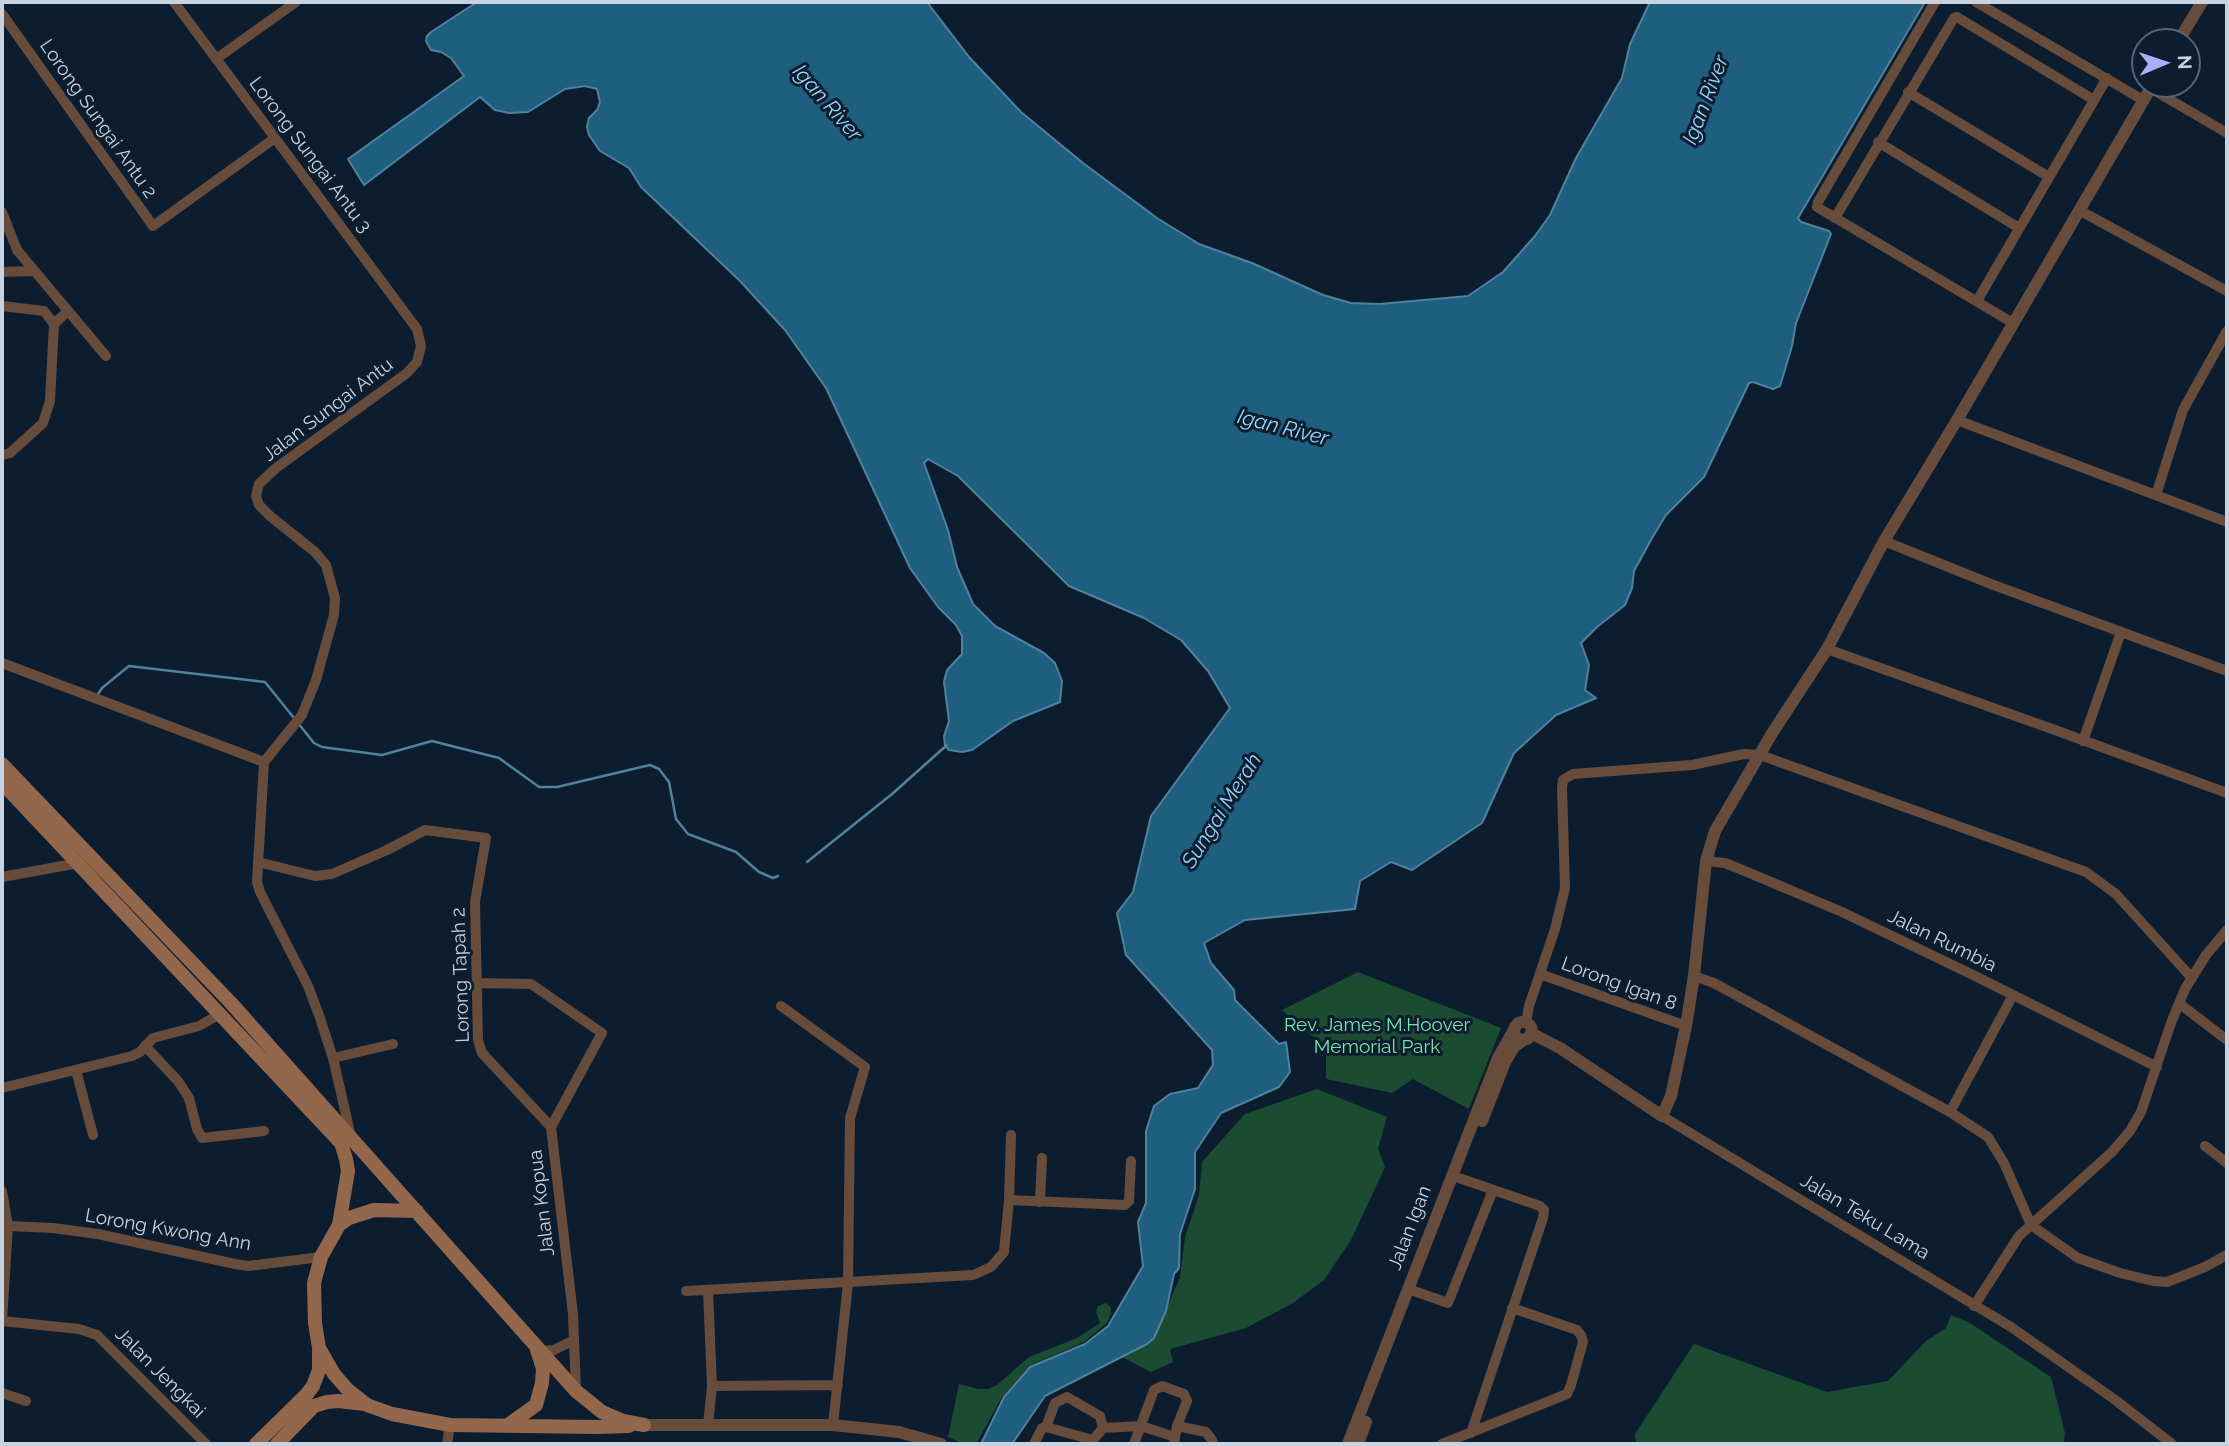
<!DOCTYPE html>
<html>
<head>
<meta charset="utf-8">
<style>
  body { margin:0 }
  #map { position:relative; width:2229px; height:1446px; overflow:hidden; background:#0c1d30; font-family:Raleway,sans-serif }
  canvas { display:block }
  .frame { position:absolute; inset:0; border:4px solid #c7d3e0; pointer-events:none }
  .north { position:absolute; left:2131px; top:28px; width:70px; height:70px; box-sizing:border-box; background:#0c1d30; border:2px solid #576676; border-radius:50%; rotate:88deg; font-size:19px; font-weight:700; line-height:28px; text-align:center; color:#c7d3e0 }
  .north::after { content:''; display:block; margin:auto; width:24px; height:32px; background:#a8b0fc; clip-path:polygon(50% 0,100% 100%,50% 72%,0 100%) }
</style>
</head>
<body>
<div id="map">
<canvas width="2229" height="1446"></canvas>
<div class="frame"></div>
<div class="north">N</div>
</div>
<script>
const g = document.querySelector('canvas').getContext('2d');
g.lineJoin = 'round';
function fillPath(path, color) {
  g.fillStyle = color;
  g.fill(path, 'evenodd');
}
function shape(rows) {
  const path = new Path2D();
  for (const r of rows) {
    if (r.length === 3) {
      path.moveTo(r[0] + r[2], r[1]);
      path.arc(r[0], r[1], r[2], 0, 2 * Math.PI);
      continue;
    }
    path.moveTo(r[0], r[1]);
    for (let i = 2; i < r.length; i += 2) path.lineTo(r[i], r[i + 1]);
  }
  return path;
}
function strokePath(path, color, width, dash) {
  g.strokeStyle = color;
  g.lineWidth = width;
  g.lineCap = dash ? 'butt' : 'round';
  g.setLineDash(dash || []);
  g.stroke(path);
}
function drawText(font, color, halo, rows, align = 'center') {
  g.font = font + ' Raleway,sans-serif';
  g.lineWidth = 6;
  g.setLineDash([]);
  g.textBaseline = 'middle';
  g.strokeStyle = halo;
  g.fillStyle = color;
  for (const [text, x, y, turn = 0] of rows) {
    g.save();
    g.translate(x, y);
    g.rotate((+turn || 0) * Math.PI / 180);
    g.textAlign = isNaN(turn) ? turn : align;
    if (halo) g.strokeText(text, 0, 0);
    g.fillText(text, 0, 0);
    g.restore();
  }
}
fillPath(shape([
  [1358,972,1501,1028,1469,1109,1413,1079,1392,1093,1326,1079,1326,1048,1282,1010],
  [1317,1089,1387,1117,1378,1149,1385,1167,1351,1240,1324,1280,1293,1303,1246,1328,1170,1349,1173,1362,1151,1372,1122,1357,1147,1344,1154,1338,1180,1277,1185,1237,1199,1195,1202,1162,1245,1114],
  [1106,1303,1111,1308,1111,1314,1107,1323,1084,1342,1029,1366,1002,1397,976,1444,964,1444,948,1437,959,1384,978,1389,988,1389,997,1385,1029,1357,1077,1338,1100,1323,1096,1312,1098,1306],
  [1951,1315,1970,1323,2051,1377,2065,1433,2064,1444,1636,1444,1635,1434,1694,1344,1827,1392,1888,1381,1926,1341,1946,1328]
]), '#1b4c32');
const water = shape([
  [477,2,927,2,969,57,1021,112,1083,163,1157,218,1199,244,1252,263,1323,295,1351,303,1380,304,1468,296,1503,272,1535,236,1550,215,1576,158,1622,78,1630,44,1650,2,1925,2,1798,218,1801,222,1829,231,1831,234,1796,323,1792,346,1780,386,1773,389,1753,382,1749,383,1704,477,1666,515,1652,538,1634,571,1632,588,1625,605,1597,627,1581,643,1589,665,1585,690,1596,698,1556,715,1514,753,1482,823,1412,870,1391,862,1360,881,1355,909,1245,920,1204,943,1211,963,1234,990,1235,1000,1279,1044,1286,1042,1290,1072,1279,1087,1221,1113,1195,1152,1195,1189,1180,1234,1179,1268,1174,1274,1166,1311,1154,1338,1147,1344,1045,1396,1012,1444,981,1444,1004,1397,1030,1367,1085,1344,1108,1326,1143,1266,1138,1222,1146,1203,1146,1131,1154,1106,1170,1094,1198,1088,1213,1065,1212,1050,1126,955,1117,913,1133,892,1151,816,1230,708,1208,671,1181,640,1144,618,1069,586,958,476,928,459,924,463,929,477,948,530,957,567,973,604,995,626,1044,653,1055,663,1062,681,1060,702,1013,721,972,750,962,752,949,750,945,746,944,736,949,721,944,682,947,670,962,654,962,636,956,625,938,607,910,568,826,388,785,330,740,281,641,187,629,168,600,151,589,135,587,127,589,118,597,110,600,102,597,89,585,86,565,89,528,112,509,113,495,110,480,97,364,185,348,159,464,76,451,58,441,52,431,50,426,41,427,36,431,32,477,2]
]);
fillPath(water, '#1e5e7e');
strokePath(water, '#51819b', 2);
strokePath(shape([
  [98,694,102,688,129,666,265,682,294,718],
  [298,723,314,743,322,747,382,755,432,741,499,758,539,787,557,787,650,765,659,769,669,782,676,819,688,834,736,852,759,872,773,878,778,876],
  [807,862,892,794,947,745]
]), '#51819b', 2.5);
strokePath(shape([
  [174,2,417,329,421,346,417,362,407,373,276,468,259,484,256,496,259,505,270,516,315,552,326,565,335,598,334,615,316,680,302,715,264,762,257,882,260,892,308,986,319,1015,333,1058,351,1137],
  [1935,2,1818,202,1817,207,2013,323],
  [1976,2,2143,100],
  [2,14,153,226,275,138],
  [216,59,296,2],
  [2150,88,2227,133],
  [1908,92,2049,177],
  [1878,142,2019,228],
  [2079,210,2227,291],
  [2,212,17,250,106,356],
  [1835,218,1954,18,1957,17,2094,100],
  [2,272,33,271],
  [1977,301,2107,78],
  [2,306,44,311,54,324],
  [1957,420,2227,522],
  [2,455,10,453,43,423,50,401,54,324,67,312],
  [2156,495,2183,410,2227,331],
  [1884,541,1991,584,2227,671],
  [1827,649,2055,730,2227,793],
  [2,663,264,762],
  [2083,741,2121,632],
  [1706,861,1725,863,1740,869,1842,912,1969,973,2157,1067],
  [258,862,315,876,332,874,387,850,425,830,486,838,475,902,478,1040,482,1053,551,1127],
  [2,877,79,863],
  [2227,930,2206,955,2185,989,2171,1023,2141,1112,2130,1131,2112,1152,2031,1225,2078,1258,2120,1273,2153,1281,2167,1282,2205,1267,2227,1255],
  [1540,974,1686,1026],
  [1694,976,1714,983,1950,1112,1988,1137,2004,1163,2031,1225,2019,1236,1974,1306],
  [477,983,531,984,602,1033,551,1127,573,1314,576,1391],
  [2180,1004,2227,1040],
  [781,1006,865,1067,850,1118,848,1283,833,1425],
  [1526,1022,1529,1006,1555,929,1565,888,1562,788,1563,780,1573,774,1692,765,1744,754,1760,755,2086,872,2116,894,2191,977],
  [145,1046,178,1081,189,1098,197,1129,202,1138,264,1131],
  [333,1058,393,1044],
  [76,1070,93,1135],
  [2,1088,132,1056,140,1052,153,1038,199,1026,220,1014],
  [1950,1112,2013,995],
  [1662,1116,2011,1327,2114,1399,2172,1444],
  [2205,1146,2227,1163],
  [1459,1178,1540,1206,1544,1210,1543,1218,1471,1433],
  [2,1191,8,1226,2,1321],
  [1009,1200,1125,1205,1129,1201,1131,1161],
  [1040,1202,1042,1158],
  [8,1226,53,1228,98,1234,235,1264,249,1266,321,1257],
  [708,1290,712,1386,708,1425],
  [686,1291,973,1275,991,1267,1004,1252,1009,1200,1011,1135],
  [1414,1291,1448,1303,1493,1190],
  [2,1321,79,1329,97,1335,206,1444],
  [541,1351,554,1350,574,1340],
  [712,1386,838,1385],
  [2,1393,26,1401],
  [1177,1426,1206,1432,1212,1440,1213,1444],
  [1046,1427,1055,1403,1067,1397,1100,1416,1103,1428],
  [447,1444,450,1425],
  [1034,1444,1042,1428,1046,1427,1093,1440],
  [1092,1444,1093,1440,1103,1428,1141,1426,1175,1437],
  [1134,1444,1154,1390,1162,1386,1184,1394,1187,1401,1177,1426,1174,1444],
  [1442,1444,1567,1394,1571,1385,1583,1342,1581,1335,1577,1330,1512,1308]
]), '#684c3b', 10);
strokePath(shape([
  [2178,42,2202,2],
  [1523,1031,9],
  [1531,1033,1560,1048,1662,1116,1671,1096,1686,1026,1694,976,1706,861,1715,831,1771,735,1827,649,1884,541,1957,420,2153,84],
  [1482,1121,1505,1062,1514,1047,1525,1039],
  [644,1425,833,1425,899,1432,941,1444],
  [1348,1444,1498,1058,1515,1028],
  [1358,1444,1366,1422]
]), '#684c3b', 12);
strokePath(shape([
  [2,764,231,1003,576,1391,602,1412,623,1421,644,1425],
  [2,783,341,1143,346,1159,348,1171,339,1225],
  [417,1211,374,1210,349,1218,339,1225,321,1257,314,1283,315,1323,319,1348,334,1374,348,1390,367,1405,392,1414,450,1425,598,1427,629,1426],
  [508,1425,536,1405,542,1383,543,1369,537,1350],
  [256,1444,307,1394,313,1386,319,1370,319,1351],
  [277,1444,314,1406,327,1402,338,1401,365,1404]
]), '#93674b', 14);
drawText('19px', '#c7d3e0', '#0c1d30', [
  ["Lorong Sungai Antu 2",98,119,55],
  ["Lorong Sungai Antu 3",310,155,53],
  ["Jalan Sungai Antu",328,410,-37],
  ["Jalan Rumbia",1942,941,26],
  ["Lorong Tapah 2",461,975,-92],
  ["Lorong Igan 8",1619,984,20],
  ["Jalan Kopua",542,1203,-97],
  ["Jalan Teku Lama",1865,1217,31],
  ["Jalan Igan",1410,1228,-69],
  ["Lorong Kwong Ann",168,1230,10],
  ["Jalan Jengkai",160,1373,45]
]);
drawText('19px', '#77e4a8', '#0c1d30', [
  ["Rev. James M.Hoover",1377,1025],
  ["Memorial Park",1377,1047]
]);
drawText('italic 21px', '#98d4f8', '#0c1d30', [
  ["Igan River",1706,100,-69],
  ["Igan River",827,103,49],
  ["Igan River",1283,428,14],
  ["Sungai Merah",1222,811,-58]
]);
</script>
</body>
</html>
